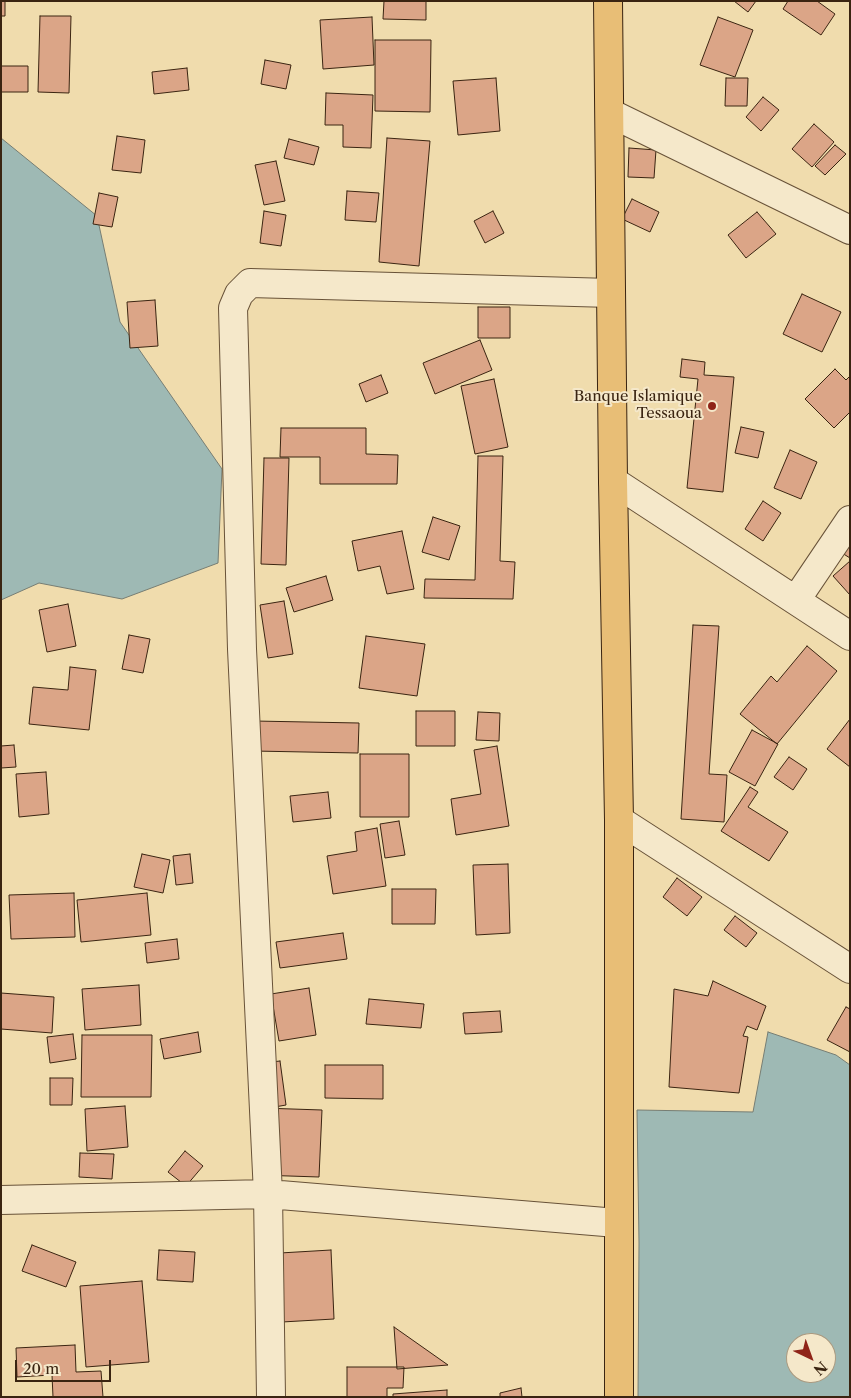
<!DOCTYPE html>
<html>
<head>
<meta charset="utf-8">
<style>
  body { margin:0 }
  #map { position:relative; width:851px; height:1398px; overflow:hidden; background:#f0dcad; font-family:"Libre Caslon Text",serif }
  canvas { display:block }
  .frame { position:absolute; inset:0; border:2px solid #3a2411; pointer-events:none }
  .north { position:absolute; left:786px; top:1333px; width:50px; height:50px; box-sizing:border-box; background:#f5e8ca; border:1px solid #aa9a80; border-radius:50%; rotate:138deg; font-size:14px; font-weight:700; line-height:20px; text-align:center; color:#3a2411 }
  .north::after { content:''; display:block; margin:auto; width:18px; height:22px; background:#8f2418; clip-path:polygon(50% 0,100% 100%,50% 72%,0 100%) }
  .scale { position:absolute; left:15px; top:1360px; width:96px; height:22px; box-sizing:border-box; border:2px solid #3a2411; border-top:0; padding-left:6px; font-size:15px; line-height:18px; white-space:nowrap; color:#3a2411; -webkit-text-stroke:4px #f5e8ca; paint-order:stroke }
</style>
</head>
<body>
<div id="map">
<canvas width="851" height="1398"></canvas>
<div class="frame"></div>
<div class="north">N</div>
<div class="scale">20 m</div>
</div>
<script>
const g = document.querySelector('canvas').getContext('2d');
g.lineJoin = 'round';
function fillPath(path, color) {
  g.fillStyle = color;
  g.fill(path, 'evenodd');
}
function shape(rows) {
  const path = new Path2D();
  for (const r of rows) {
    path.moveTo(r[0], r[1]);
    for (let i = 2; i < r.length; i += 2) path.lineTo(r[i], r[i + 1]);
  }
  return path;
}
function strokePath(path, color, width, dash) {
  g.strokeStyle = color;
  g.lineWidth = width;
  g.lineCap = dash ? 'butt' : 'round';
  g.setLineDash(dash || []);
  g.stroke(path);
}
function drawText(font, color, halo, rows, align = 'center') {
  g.font = font + ' "Libre Caslon Text",serif';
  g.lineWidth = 4;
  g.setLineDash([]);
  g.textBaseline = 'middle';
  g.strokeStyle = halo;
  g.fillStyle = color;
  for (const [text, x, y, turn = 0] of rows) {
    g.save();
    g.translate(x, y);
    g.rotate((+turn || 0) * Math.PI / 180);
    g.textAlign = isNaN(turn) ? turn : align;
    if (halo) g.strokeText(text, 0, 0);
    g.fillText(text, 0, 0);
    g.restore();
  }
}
const water = shape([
  [1,138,97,216,120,322,222,469,218,563,122,599,39,583,1,600,1,138],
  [768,1032,836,1055,850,1065,850,1397,638,1397,639,1243,637,1110,753,1112,768,1032],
  [796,1343,826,1343,826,1373,796,1373,796,1343]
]);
fillPath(water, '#9eb9b4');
strokePath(water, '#767d73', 1);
const building = shape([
  [1,1,5,1,5,16,1,16,1,1],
  [384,1,426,1,426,20,383,19,384,1],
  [734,1,756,1,748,12,734,1],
  [788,1,817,1,835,14,821,35,783,9,788,1],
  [40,16,71,16,69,93,38,92,40,16],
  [372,17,374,65,323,69,320,20,372,17],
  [718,17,753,30,735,77,700,65,718,17],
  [375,40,431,40,430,112,375,111,375,40],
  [265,60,291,65,286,89,261,84,265,60],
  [1,66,28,66,28,92,1,92,1,66],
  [187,68,189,90,154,94,152,72,187,68],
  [496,78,500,131,458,135,453,81,496,78],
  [726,78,748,78,747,106,725,106,726,78],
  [326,93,373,95,371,148,343,147,343,125,325,125,326,93],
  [763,97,779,110,761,131,746,117,763,97],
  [814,124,834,142,812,167,792,149,814,124],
  [117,136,145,140,141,173,112,170,117,136],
  [387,138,430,141,419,266,379,262,387,138],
  [289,139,319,147,314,165,284,158,289,139],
  [835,145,846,154,825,175,815,166,835,145],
  [629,148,656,150,654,178,628,177,629,148],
  [276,161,285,201,264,205,255,165,276,161],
  [347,191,379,193,376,222,345,220,347,191],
  [99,193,118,197,112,227,93,224,99,193],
  [632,199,659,212,650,232,622,219,632,199],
  [264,211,286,215,281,246,260,243,264,211],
  [493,211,504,233,485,243,474,221,493,211],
  [757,212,776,234,746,258,728,235,757,212],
  [802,294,841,312,822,352,783,334,802,294],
  [155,300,158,346,130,348,127,302,155,300],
  [478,307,510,307,510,338,478,338,478,307],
  [480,340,492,370,435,394,423,363,480,340],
  [682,359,705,362,704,375,734,377,723,492,687,488,698,379,680,377,682,359],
  [835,369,846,380,850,376,850,412,834,428,805,399,835,369],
  [381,375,388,393,366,402,359,384,381,375],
  [494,379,508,447,475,454,461,386,494,379],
  [741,427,764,432,758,458,735,453,741,427],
  [281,428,366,428,366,454,398,455,397,484,320,484,320,457,280,457,281,428],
  [790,450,817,462,801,499,774,488,790,450],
  [478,456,503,456,500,561,515,562,513,599,424,598,425,579,475,580,478,456],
  [264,458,289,458,286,565,261,564,264,458],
  [763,501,781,513,763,541,745,529,763,501],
  [433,517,460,526,449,560,422,552,433,517],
  [402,531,414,589,387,594,380,566,358,571,352,541,402,531],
  [850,541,850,558,842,553,850,541],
  [850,561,850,595,833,576,850,561],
  [326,576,333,600,294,612,286,588,326,576],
  [284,601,293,654,268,658,260,605,284,601],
  [68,604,76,646,47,652,39,610,68,604],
  [693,625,719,626,709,774,727,775,724,822,681,819,693,625],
  [129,635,150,639,143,673,122,669,129,635],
  [366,636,425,644,417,696,359,688,366,636],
  [807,646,837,671,777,744,740,714,771,676,777,682,807,646],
  [70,667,96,670,89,730,29,724,33,687,68,690,70,667],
  [416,711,455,711,455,746,416,746,416,711],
  [478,712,500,713,499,741,476,740,478,712],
  [850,719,850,767,827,749,850,719],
  [254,721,359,723,358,753,253,751,254,721],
  [752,730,778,744,755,786,729,772,752,730],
  [14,745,16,767,1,768,1,746,14,745],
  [497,746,509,826,456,835,451,799,481,794,474,750,497,746],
  [360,754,409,754,409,817,360,817,360,754],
  [789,757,807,769,793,790,774,777,789,757],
  [46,772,49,814,19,817,16,774,46,772],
  [750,787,758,792,748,807,788,832,769,861,721,831,750,787],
  [328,792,331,818,293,822,290,796,328,792],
  [399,821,405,855,385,858,380,824,399,821],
  [377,828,386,886,333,894,327,856,357,851,355,832,377,828],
  [142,854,170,860,163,893,134,887,142,854],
  [190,854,193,883,176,885,173,856,190,854],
  [508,864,510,933,476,935,473,865,508,864],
  [677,878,702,897,687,916,663,897,677,878],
  [392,889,436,889,435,924,392,924,392,889],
  [74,893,75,937,11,939,9,895,74,893],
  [147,893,151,935,81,942,77,900,147,893],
  [735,916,757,933,746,947,724,930,735,916],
  [343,933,347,959,280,968,276,942,343,933],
  [177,939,179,959,147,963,145,943,177,939],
  [713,981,766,1006,757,1030,747,1026,743,1036,748,1037,739,1093,669,1087,674,989,708,996,713,981],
  [139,985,141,1025,85,1030,82,989,139,985],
  [309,988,316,1035,279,1041,271,994,309,988],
  [1,993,54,997,52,1033,1,1029,1,993],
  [369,999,424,1004,421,1028,366,1024,369,999],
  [846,1007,850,1009,850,1052,827,1040,846,1007],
  [500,1011,502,1032,465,1034,463,1013,500,1011],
  [198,1032,201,1052,164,1059,160,1039,198,1032],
  [73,1034,76,1059,50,1063,47,1037,73,1034],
  [82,1035,152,1035,151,1097,81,1097,82,1035],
  [280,1061,286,1105,269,1108,263,1063,280,1061],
  [325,1065,383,1065,383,1099,325,1098,325,1065],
  [50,1078,73,1078,72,1105,50,1105,50,1078],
  [125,1106,128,1147,87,1151,85,1109,125,1106],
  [262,1108,322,1110,319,1177,259,1175,262,1108],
  [185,1151,203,1166,186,1186,168,1172,185,1151],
  [80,1153,114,1154,112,1179,79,1177,80,1153],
  [32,1245,76,1262,66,1287,22,1271,32,1245],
  [159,1250,195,1252,193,1282,157,1280,159,1250],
  [331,1250,334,1319,282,1322,280,1253,331,1250],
  [142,1281,149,1362,86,1367,80,1286,142,1281],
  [394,1327,448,1365,397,1369,394,1327],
  [75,1345,76,1372,101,1371,103,1397,53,1397,52,1375,17,1377,16,1348,75,1345],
  [347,1367,404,1367,403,1388,387,1388,387,1397,347,1397,347,1367],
  [521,1388,522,1397,500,1397,500,1393,521,1388],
  [447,1390,447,1397,393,1397,393,1394,447,1390]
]);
fillPath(building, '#dba587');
strokePath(building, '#3a2411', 1);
const minor = shape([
  [610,113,850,230],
  [613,481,850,636],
  [796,600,850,520],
  [619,820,850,969],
  [1,1200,268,1194,617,1223],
  [271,1397,268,1194,242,649,233,308,239,294,250,283,611,293]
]);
const highway = shape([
  [608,1,613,481,619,820,619,1397]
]);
strokePath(minor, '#685238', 30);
strokePath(highway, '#3a2411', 30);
strokePath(minor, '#f5e8ca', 28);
strokePath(highway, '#e8be76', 28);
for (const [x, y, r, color] of [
  [712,406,5,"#8f2418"]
]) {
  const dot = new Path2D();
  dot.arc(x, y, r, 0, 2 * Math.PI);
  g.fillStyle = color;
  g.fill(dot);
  strokePath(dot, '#f5e8ca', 2);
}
drawText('15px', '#3a2411', '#f5e8ca', [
  ["Banque Islamique",702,397],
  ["Tessaoua",702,414]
], 'right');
</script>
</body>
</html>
